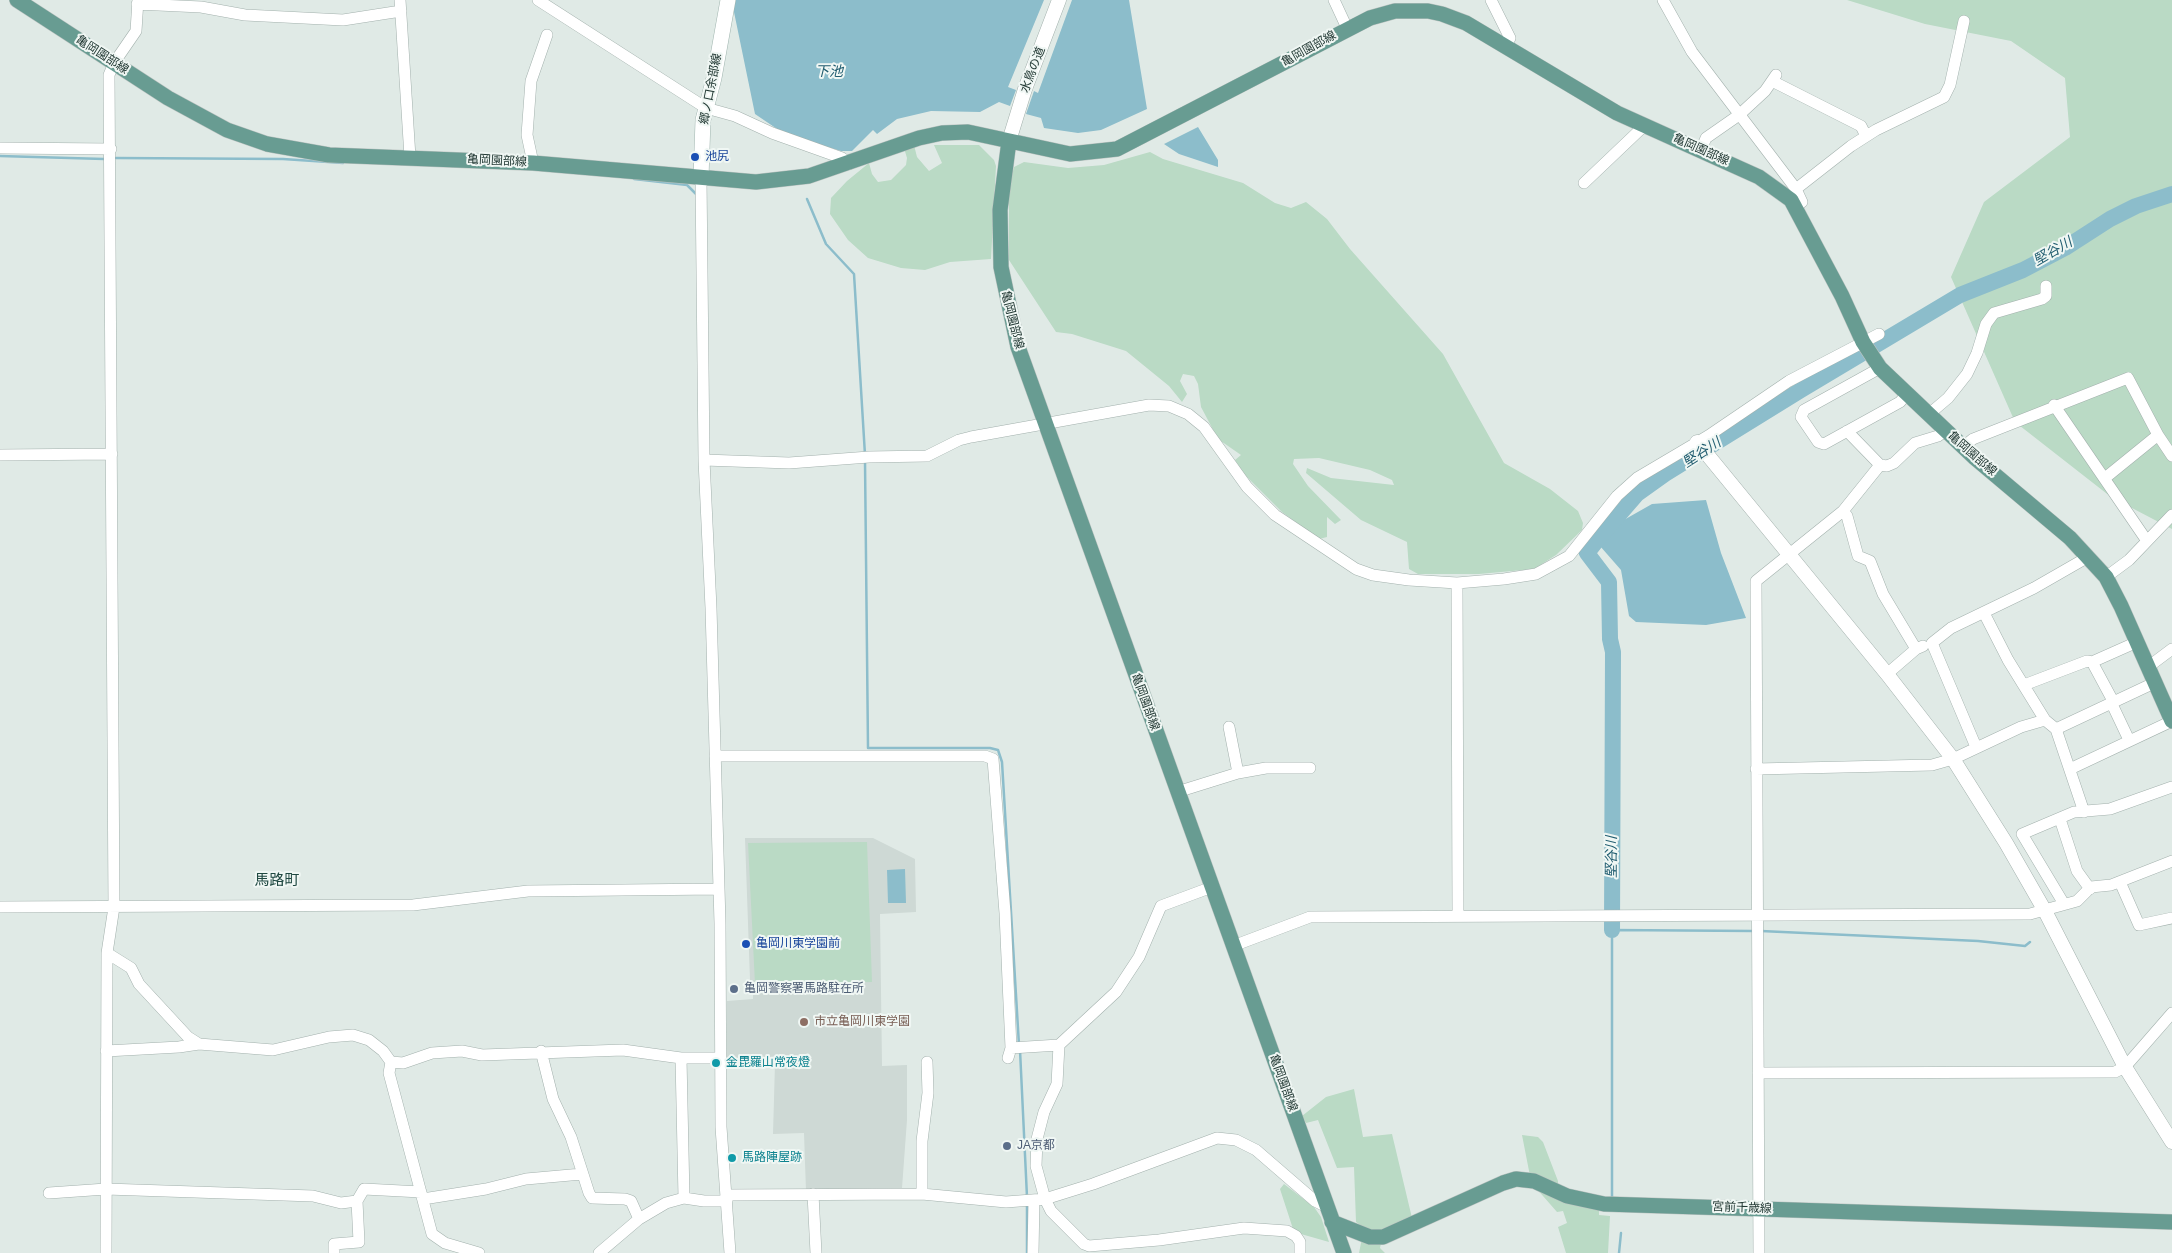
<!DOCTYPE html>
<html>
<head>
<meta charset="utf-8">
<style>
  body { margin:0 }
  canvas { display:block; background:#e0eae6 }
</style>
</head>
<body>
<canvas width="2172" height="1253"></canvas>
<script>
const g = document.querySelector('canvas').getContext('2d');
g.lineJoin = 'round';
function fillPath(path, color) {
  g.fillStyle = color;
  g.fill(path, 'evenodd');
}
function shape(rows) {
  const path = new Path2D();
  for (const r of rows) {
    path.moveTo(r[0], r[1]);
    for (let i = 2; i < r.length; i += 2) path.lineTo(r[i], r[i + 1]);
  }
  return path;
}
function strokePath(path, color, width, dash) {
  g.strokeStyle = color;
  g.lineWidth = width;
  g.lineCap = dash ? 'butt' : 'round';
  g.setLineDash(dash || []);
  g.stroke(path);
}
function drawText(font, color, halo, rows, align = 'center') {
  g.font = font + ' Helvetica,"Noto Sans JP",sans-serif';
  g.lineWidth = 4;
  g.setLineDash([]);
  g.textBaseline = 'middle';
  g.strokeStyle = halo;
  g.fillStyle = color;
  for (const [text, x, y, turn = 0] of rows) {
    g.save();
    g.translate(x, y);
    g.rotate((+turn || 0) * Math.PI / 180);
    g.textAlign = isNaN(turn) ? turn : align;
    if (halo) g.strokeText(text, 0, 0);
    g.fillText(text, 0, 0);
    g.restore();
  }
}
fillPath(shape([
  [745,838,873,838,915,859,916,912,880,914,882,1066,907,1065,907,1120,902,1188,806,1191,804,1133,773,1134,775,1063,727,1061,727,1001,753,999,753,981,750,980]
]), '#ced9d5');
fillPath(shape([
  [1847,0,2172,0,2172,529,2111,497,2015,422,1951,277,1984,202,2070,137,2065,78,2011,41,1925,24],
  [914,145,917,157,929,171,942,163,934,145,979,145,994,160,996,166,991,259,950,262,925,270,901,268,868,258,848,240,830,214,831,198,847,181,869,163,872,174,878,182,891,180,906,165,907,158,904,148],
  [1150,152,1163,159,1243,183,1275,203,1291,208,1306,202,1327,219,1350,249,1443,354,1504,463,1550,489,1578,511,1583,523,1582,530,1556,555,1534,569,1479,574,1418,574,1409,569,1407,542,1361,520,1306,473,1307,468,1331,478,1394,485,1392,480,1370,470,1319,458,1294,459,1293,464,1308,486,1341,520,1335,524,1327,517,1327,537,1319,539,1282,512,1244,474,1235,460,1241,455,1218,439,1201,407,1198,384,1194,376,1183,374,1180,381,1187,394,1182,402,1169,386,1126,351,1072,334,1056,332,1009,260,1009,187,1014,167,1024,162,1068,168,1104,165],
  [867,842,872,982,755,984,748,843],
  [1354,1089,1363,1137,1392,1134,1412,1218,1384,1230,1380,1248,1385,1253,1359,1253,1364,1228,1356,1222,1354,1167,1337,1168,1318,1120,1306,1123,1302,1116,1326,1097],
  [1522,1135,1538,1137,1543,1142,1558,1181,1558,1185,1530,1176],
  [1284,1184,1314,1207,1321,1217,1329,1242,1294,1232,1280,1189],
  [1536,1188,1599,1208,1599,1215,1610,1216,1608,1253,1566,1253,1558,1227,1567,1223,1563,1211,1557,1212]
]), '#badac5');
fillPath(shape([
  [734,0,1044,0,1008,87,1016,90,1010,106,999,102,980,112,931,111,897,119,877,134,873,130,852,151,841,151,786,135,755,114,734,12],
  [1072,0,1129,0,1147,109,1101,130,1078,133,1044,128,1041,118,1026,114,1034,91,1038,93],
  [1198,127,1218,160,1218,167,1179,154,1164,144],
  [1706,500,1721,553,1746,618,1706,625,1636,622,1629,616,1621,570,1600,546,1622,521,1652,504],
  [905,869,906,903,888,903,887,870]
]), '#8cbdcb');
strokePath(shape([
  [0,156,104,159],
  [116,158,283,159,343,163],
  [634,179,687,185,696,194],
  [807,199,826,244,854,274,865,455],
  [865,461,868,748,990,748,998,750,1002,762,1019,1045],
  [1761,931,1978,941,2025,946,2030,942],
  [1020,1050,1027,1197],
  [1612,1198,1612,930,1753,931],
  [1027,1253,1027,1205],
  [1619,1253,1621,1233]
]), '#8cbdcb', 2.5);
strokePath(shape([
  [1612,930,1613,652,1610,639,1609,582,1587,553,1598,539,1637,494,1665,474,1801,390,1960,295,2023,270,2065,248,2110,219,2136,206,2172,194]
]), '#8cbdcb', 16);
const minor = shape([
  [138,0,136,31,114,63,109,75,114,907,107,953,131,968,139,984,188,1037,199,1044],
  [400,0,410,157],
  [538,0,706,108,735,116,772,133,842,158,849,164],
  [1334,0,1347,28],
  [1491,0,1510,38,1505,47],
  [1663,0,1692,52,1796,189,1802,202,1795,206],
  [137,4,201,7,245,15,343,20,401,11],
  [1772,81,1861,126,1866,136],
  [0,148,111,149],
  [1701,150,1706,138,1739,115,1765,91,1776,75],
  [533,163,527,135,531,81,547,35],
  [701,178,704,460,711,608,720,923,721,1127,730,1253],
  [1584,183,1645,125],
  [1796,189,1851,146,1876,130,1944,97,1950,85,1964,21],
  [1880,368,1804,410,1801,417,1818,442,1824,444,1900,402,1906,395],
  [2054,405,2147,541],
  [1928,415,1948,398,1967,374,1977,353,1986,324,1994,313,2042,299,2046,296,2046,286],
  [1847,431,1880,465],
  [1963,447,1973,439,2128,378,2158,435,2172,456],
  [0,455,112,454],
  [704,460,789,463,869,457,927,456,959,440,971,437,1149,405,1169,406,1188,414,1204,427,1247,487,1275,515,1356,569,1373,575,1409,580,1457,583,1504,579,1536,574,1569,556,1617,496,1637,478,1708,436,1789,381,1879,334],
  [2105,478,2158,435],
  [1843,511,1847,516,1858,556,1870,561,1883,594,1916,649],
  [2106,577,2129,560,2172,515],
  [1457,583,1458,916],
  [1984,613,2008,660,2045,720],
  [2092,662,2137,642],
  [2148,667,2172,649],
  [1887,674,1916,649,1923,646],
  [2024,685,2087,661,2092,662,2113,701],
  [2111,702,2129,740],
  [1229,727,1238,773],
  [2056,729,2084,812],
  [1976,747,1932,643,1951,628,2034,588,2088,557],
  [715,756,985,756,993,759,1005,913,1011,1048],
  [1756,769,1932,765,1953,759,2021,727,2045,720,2056,729,2154,683],
  [2070,769,2172,721],
  [1177,792,1238,773,1266,768,1310,768],
  [2060,819,2077,871,2090,889],
  [2120,882,2139,925,2172,918],
  [1212,887,1161,906,1139,957,1116,992,1059,1045,1057,1084,1044,1112,1037,1139,1036,1166,1045,1199,1051,1211,1084,1244,1089,1246,1159,1240,1244,1228,1287,1231,1296,1236,1300,1242,1300,1253],
  [2064,904,2022,834,2074,812,2110,809,2172,787],
  [0,907,413,905,528,891,719,889],
  [1233,946,1310,917,2030,914,2077,901,2091,887,2111,885,2172,861],
  [106,1051,179,1047,199,1044,273,1050,329,1037,353,1035,369,1040,383,1051,391,1062,403,1063,432,1053,462,1051,482,1055,623,1050,681,1058,721,1058],
  [541,1051,553,1099,571,1137,589,1193,592,1198,625,1199,631,1201,639,1219],
  [681,1058,684,1198],
  [1008,1058,1011,1048,1059,1045],
  [391,1062,389,1073,432,1234,445,1243,479,1253],
  [1758,1073,2115,1072,2125,1067,2172,1013],
  [49,1193,106,1189,313,1196,341,1203,357,1201],
  [813,1194,816,1253],
  [922,1194,922,1141,928,1093,927,1062],
  [726,1195,922,1194,1006,1202,1045,1199,1093,1184,1217,1138,1236,1140,1256,1150,1315,1201,1327,1207],
  [423,1199,486,1189,526,1179,582,1174],
  [106,1253,107,953],
  [334,1253,334,1244,359,1242,357,1201,364,1189,421,1192],
  [599,1253,639,1219,666,1203,684,1198,704,1201,727,1201],
  [1033,1253,1034,1200],
  [1759,1253,1756,581,1843,511,1880,465,1887,466,1894,463,1915,443,1938,436,1945,431]
]);
const tertiary = shape([
  [1009,141,1025,89,1059,0],
  [1697,442,1887,674,1953,759,2006,843,2045,911,2125,1067,2172,1142]
]);
const secondary = shape([
  [701,178,703,120,714,78,728,0]
]);
const primary = shape([
  [17,0,168,98,227,130,267,144,329,155,533,163,756,182,809,176,919,138,942,133,968,132,1070,154,1117,149,1370,18,1395,11,1428,11,1442,14,1466,23,1617,113,1759,177,1791,200,1842,296,1863,342,1880,368,1975,458,2070,538,2106,577,2121,606,2172,721],
  [1009,141,1000,210,1001,267,1018,347,1344,1253],
  [1332,1222,1370,1237,1383,1237,1503,1183,1516,1179,1534,1181,1567,1196,1604,1204,2172,1222]
]);
strokePath(minor, '#a3b1ad', 12);
strokePath(tertiary, '#a3b1ad', 15);
strokePath(secondary, '#a0b5af', 16);
strokePath(primary, '#bdc4c2', 16);
strokePath(minor, '#fff', 11);
strokePath(tertiary, '#fff', 14);
strokePath(secondary, '#fff', 15);
strokePath(primary, '#689c92', 15);
for (const [x, y, r, color] of [
  [695,157,5,"#1a4fb4"],
  [746,944,5,"#1a4fb4"],
  [734,989,5,"#5c6f8a"],
  [804,1022,5,"#8d6e63"],
  [716,1063,5,"#0f9aa8"],
  [1007,1146,5,"#5c6f8a"],
  [732,1158,5,"#0f9aa8"]
]) {
  const dot = new Path2D();
  dot.arc(x, y, r, 0, 2 * Math.PI);
  g.fillStyle = color;
  g.fill(dot);
  strokePath(dot, '#f0f7f4', 2);
}
drawText('12px', '#223934', '#f0f7f4', [
  ["亀岡園部線",1309,49,-29],
  ["亀岡園部線",102,55,33],
  ["水鳥の道",1033,70,-69],
  ["郷ノ口余部線",711,89,-79],
  ["亀岡園部線",1701,150,24],
  ["亀岡園部線",497,161,3],
  ["亀岡園部線",1012,320,76],
  ["亀岡園部線",1972,454,41],
  ["亀岡園部線",1145,702,70],
  ["亀岡園部線",1283,1083,70],
  ["宮前千歳線",1742,1208,2]
]);
drawText('12px', '#164399', '#f0f7f4', [
  ["池尻",705,157],
  ["亀岡川東学園前",756,944]
], 'left');
drawText('12px', '#4e5e75', '#f0f7f4', [
  ["亀岡警察署馬路駐在所",744,989],
  ["JA京都",1017,1146]
], 'left');
drawText('12px', '#785e54', '#f0f7f4', [
  ["市立亀岡川東学園",814,1022]
], 'left');
drawText('12px', '#0d838f', '#f0f7f4', [
  ["金毘羅山常夜燈",726,1063],
  ["馬路陣屋跡",742,1158]
], 'left');
drawText('italic 14px', '#215d70', '#f0f7f4', [
  ["下池",829,72],
  ["堅谷川",2053,252,-30],
  ["堅谷川",1702,453,-33],
  ["堅谷川",1612,857,-90]
]);
drawText('15px', '#204942', '#f0f7f4', [
  ["馬路町",277,881]
]);
</script>
</body>
</html>
